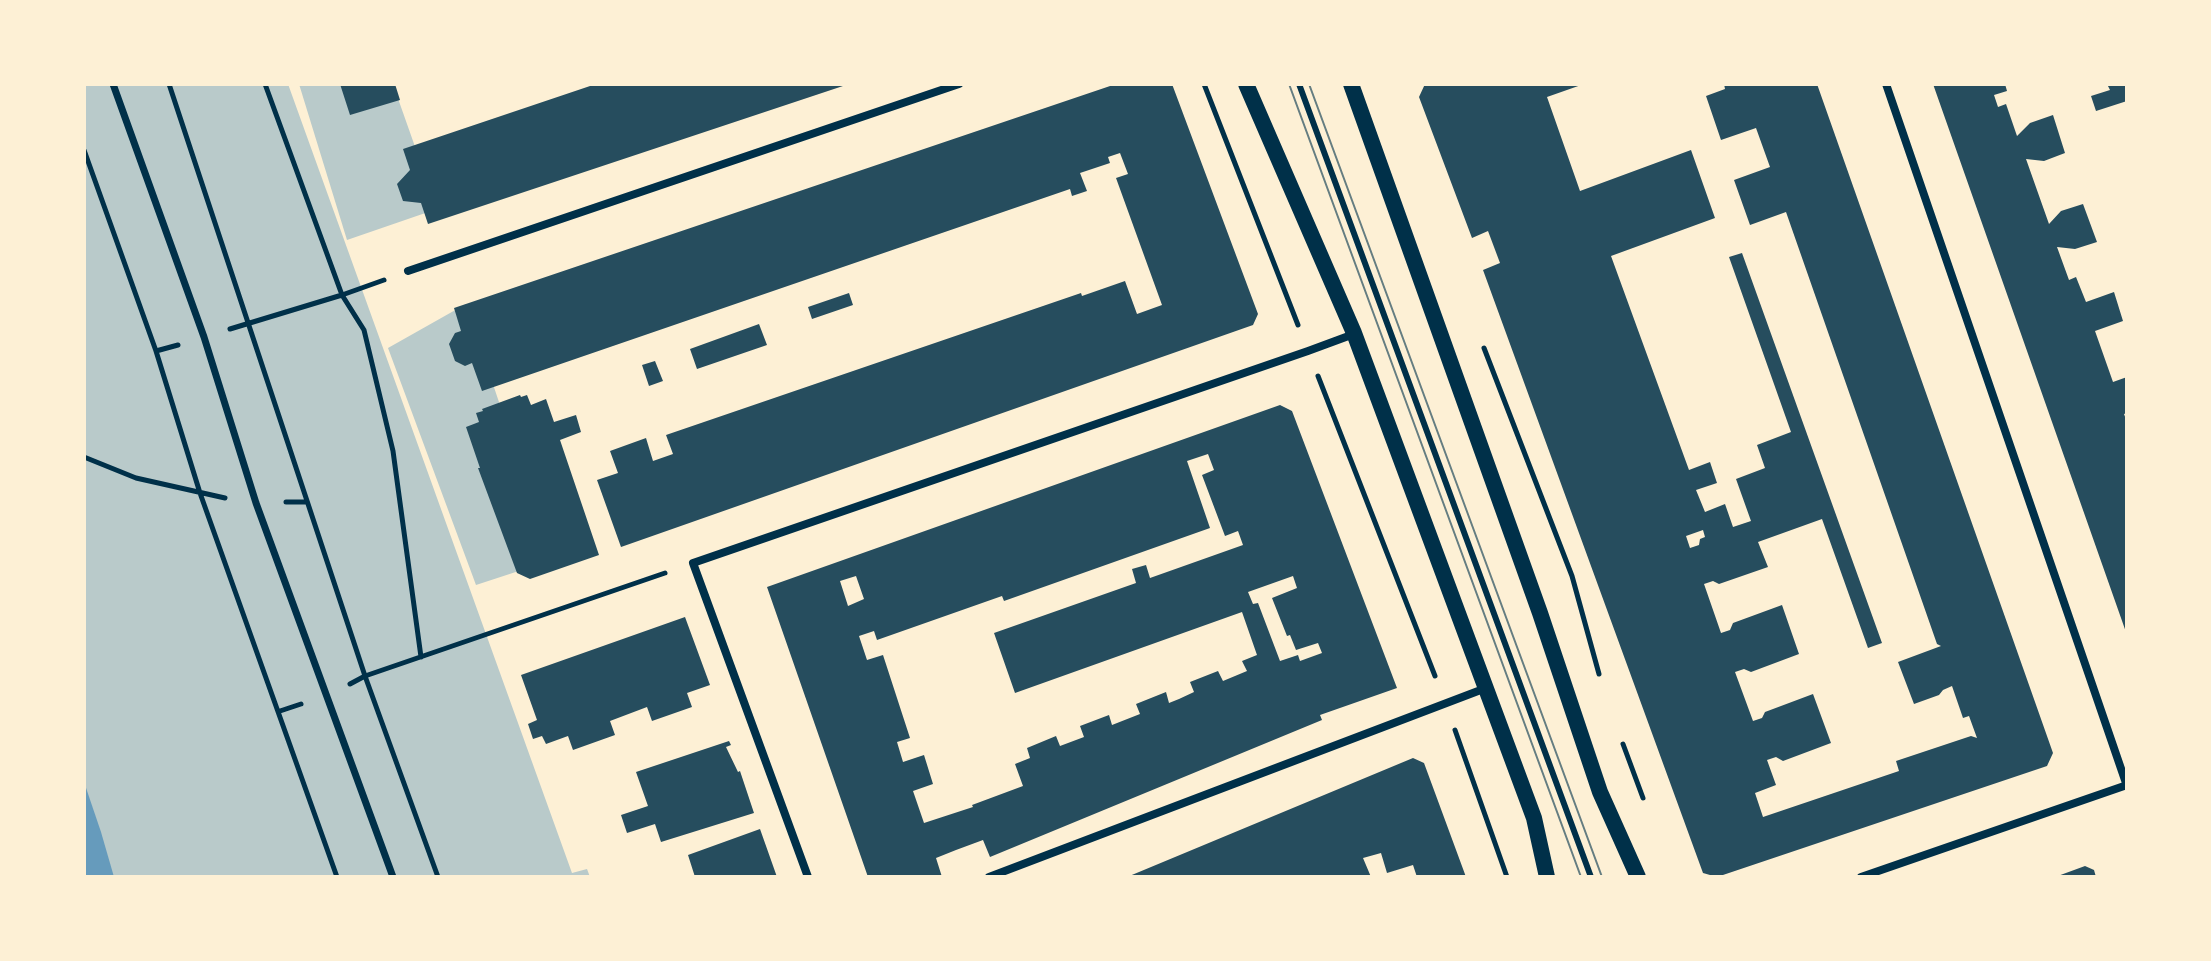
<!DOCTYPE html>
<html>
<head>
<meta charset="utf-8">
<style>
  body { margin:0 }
  #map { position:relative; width:2211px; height:961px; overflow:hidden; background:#fdf0d5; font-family:Signika,sans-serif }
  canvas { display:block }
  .frame { position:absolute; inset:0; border:86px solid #fdf0d5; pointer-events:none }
</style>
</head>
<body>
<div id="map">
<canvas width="2211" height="961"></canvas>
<div class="frame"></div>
</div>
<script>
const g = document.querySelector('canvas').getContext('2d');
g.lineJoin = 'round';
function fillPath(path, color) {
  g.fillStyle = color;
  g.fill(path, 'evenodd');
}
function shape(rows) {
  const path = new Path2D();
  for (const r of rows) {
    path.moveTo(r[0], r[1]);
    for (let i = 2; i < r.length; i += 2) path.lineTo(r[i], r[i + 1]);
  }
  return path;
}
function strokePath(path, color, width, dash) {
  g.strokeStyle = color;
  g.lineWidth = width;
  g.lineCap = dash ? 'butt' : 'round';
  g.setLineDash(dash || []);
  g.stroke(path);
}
fillPath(shape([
  [84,84,288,84,572,873,587,869,590,877,84,877],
  [299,84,363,84,395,90,437,209,347,240],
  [466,304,503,414,531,567,476,585,388,348]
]), '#b9caca');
fillPath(shape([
  [84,782,101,832,114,877,84,877]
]), '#669bbc');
fillPath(shape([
  [340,84,395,84,400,100,350,115],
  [596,84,845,84,846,85,428,224,421,203,403,201,397,184,410,170,403,149],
  [1116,84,1172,84,1258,314,1253,325,621,547,597,480,618,473,610,451,646,438,653,461,673,454,666,435,1081,293,1082,296,1125,281,1137,314,1162,305,1116,178,1128,174,1120,153,1108,157,1110,163,1080,173,1087,191,1072,196,1070,189,482,391,472,363,465,366,455,361,449,344,455,333,461,331,454,308],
  [1425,84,1584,84,1547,97,1580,191,1691,150,1715,218,1611,256,1689,470,1710,462,1717,483,1696,490,1705,512,1725,504,1733,527,1751,521,1736,479,1765,468,1757,445,1791,432,1729,257,1742,253,1882,643,1868,648,1822,519,1758,542,1768,567,1719,584,1713,581,1704,584,1721,633,1730,630,1733,623,1782,605,1799,654,1751,672,1744,669,1735,672,1753,721,1762,718,1765,712,1813,694,1831,743,1783,761,1776,757,1767,760,1776,785,1755,793,1763,817,1899,771,1896,761,1971,736,1977,738,1969,716,1963,718,1952,686,1943,690,1939,695,1914,704,1898,662,1941,646,1937,644,1786,212,1750,225,1734,180,1770,167,1756,128,1721,140,1706,96,1725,89,1724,84,1817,84,2053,753,2047,766,1717,877,1703,873,1483,270,1500,263,1488,231,1472,238,1419,97],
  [1703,530,1705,537,1700,539,1699,545,1690,548,1686,536],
  [1933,84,2005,84,2007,91,1994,95,1998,107,2006,104,2017,136,2030,123,2053,115,2065,153,2044,161,2026,159,2049,224,2061,211,2083,204,2097,242,2075,249,2057,247,2069,280,2076,277,2086,302,2114,292,2123,321,2095,331,2113,382,2127,377,2127,413,2124,414,2127,422,2127,635],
  [2107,84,2127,84,2127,101,2096,111,2091,96,2110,90],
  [849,293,853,305,812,319,808,307],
  [759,324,767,345,697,369,690,349],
  [655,361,663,381,649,386,642,365],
  [520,395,521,397,527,395,531,405,546,399,554,422,576,415,581,432,560,440,599,555,530,579,517,573,478,468,480,468,466,427,479,422,476,413,483,411,482,409],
  [1280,405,1292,411,1397,688,1320,715,1322,720,990,857,983,840,956,850,936,858,942,877,868,877,767,587],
  [1208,454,1214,470,1202,475,1225,536,1238,531,1243,545,1150,578,1146,565,1132,569,1136,583,994,633,1015,693,1242,612,1257,655,1242,661,1247,671,1223,681,1218,671,1190,682,1194,692,1179,699,1169,703,1166,692,1136,704,1140,714,1112,725,1109,715,1080,726,1084,737,1060,746,1056,736,1027,748,1030,758,1015,764,1023,786,972,805,973,807,924,823,913,791,933,784,924,755,903,762,897,742,910,738,883,655,867,660,859,636,874,631,877,640,1002,596,1004,601,1210,528,1187,461],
  [856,576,864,599,848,606,840,581],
  [1293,576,1297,588,1272,598,1287,636,1290,635,1296,650,1318,643,1322,653,1300,661,1298,655,1280,661,1258,603,1253,604,1248,592],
  [685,617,710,685,687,693,692,707,652,721,647,707,610,721,615,735,573,750,568,736,546,744,542,736,533,739,528,724,537,720,521,675],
  [729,741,731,745,726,747,738,772,740,771,754,813,661,842,655,824,627,833,621,815,648,806,636,772],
  [1413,758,1424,763,1466,877,1417,877,1413,865,1387,873,1381,853,1363,858,1371,877,1127,877],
  [760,829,777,877,695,877,688,855],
  [2085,866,2094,870,2096,877,2055,877]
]), '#264d5e');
strokePath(shape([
  [169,84,365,676,438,877],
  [265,84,342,295,364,330,393,451,421,657],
  [1204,84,1298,325],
  [84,150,156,351,200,493,337,877],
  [230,329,342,295,384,280],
  [1484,348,1572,576,1599,674],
  [156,351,178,345],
  [1318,376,1435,676],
  [84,457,136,478,225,498],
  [286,502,307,502],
  [350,684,365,676,665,573],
  [280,711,301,704],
  [1455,730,1507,877],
  [1623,744,1643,798]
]), '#003049', 5);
strokePath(shape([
  [1299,84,1591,877]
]), '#003049', 6);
strokePath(shape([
  [113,84,204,337,256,503,393,877]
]), '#003049', 7);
strokePath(shape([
  [1886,84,2127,786],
  [408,271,959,84],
  [808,877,693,563,1308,351,1354,334],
  [989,877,1486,688],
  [1861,877,2127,785]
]), '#003049', 8);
strokePath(shape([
  [1246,84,1354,333,1534,818,1547,877],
  [1351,84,1540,613,1600,792,1638,877]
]), '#003049', 16);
strokePath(shape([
  [1289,84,1581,877],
  [1309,84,1602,877]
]), '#657d81', 2);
</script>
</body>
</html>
